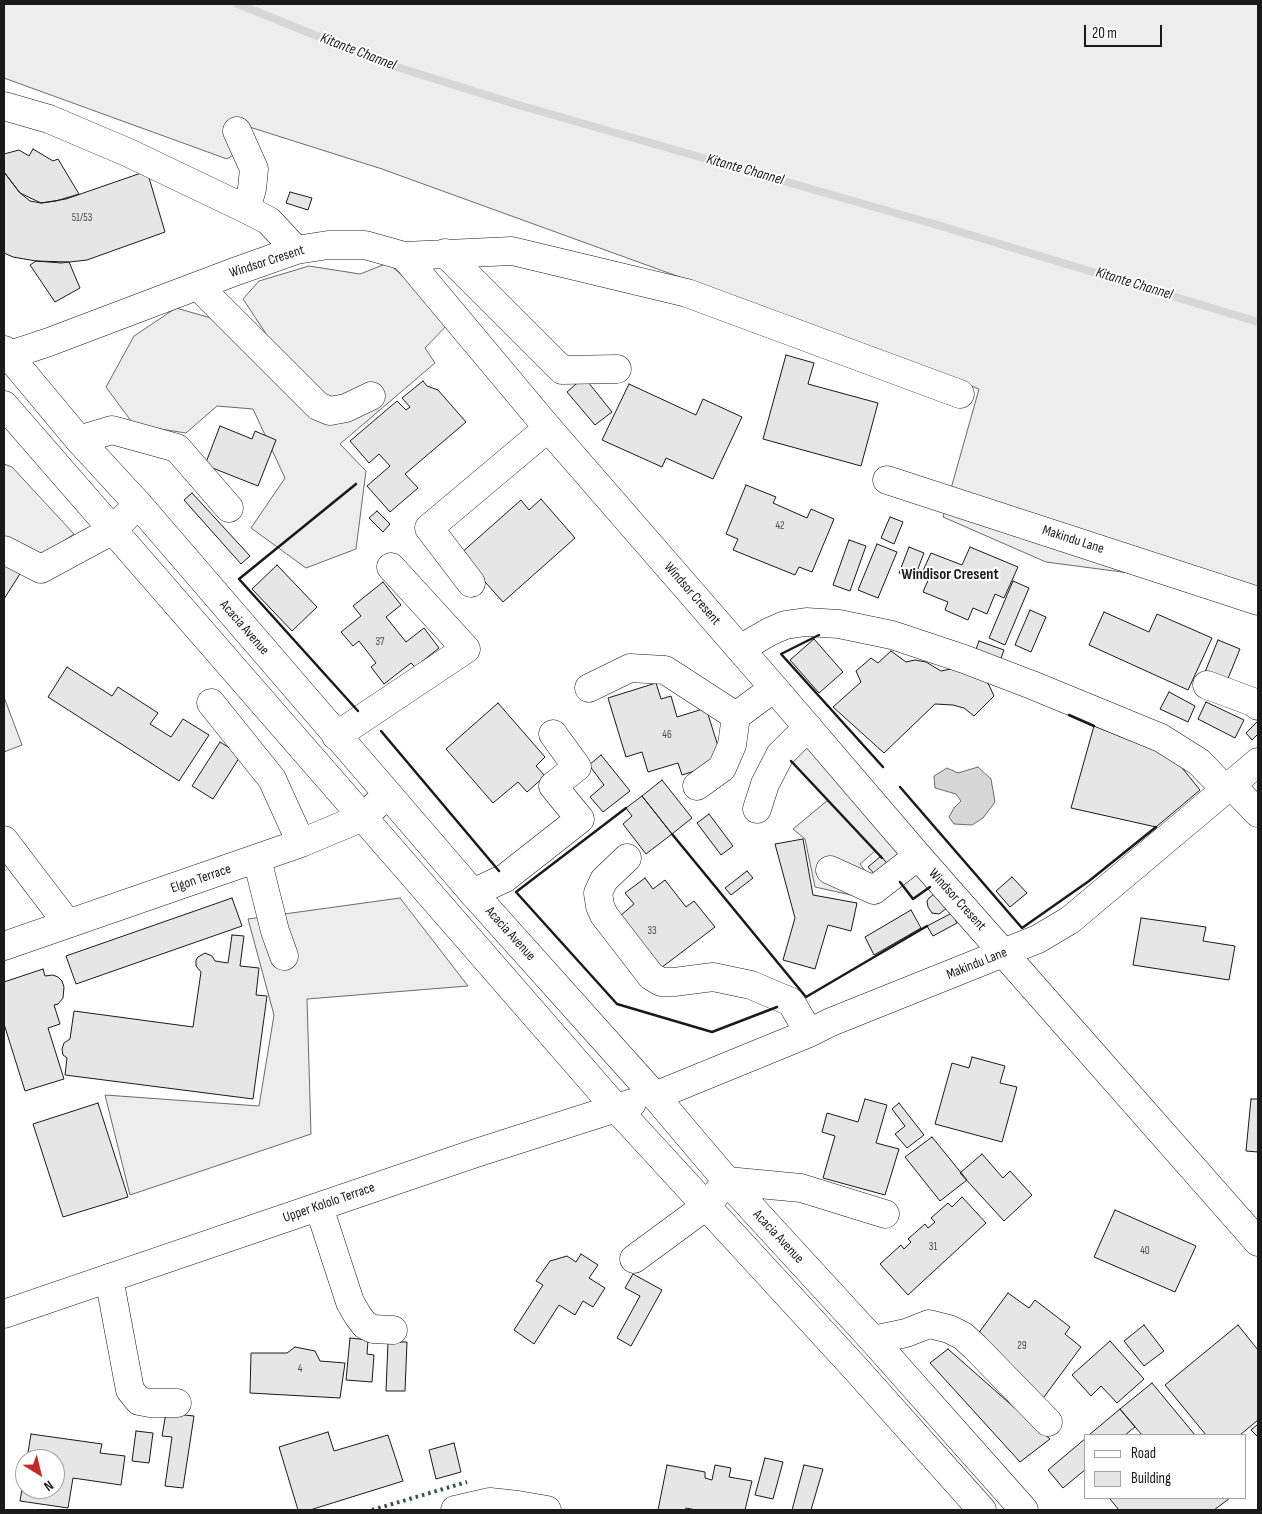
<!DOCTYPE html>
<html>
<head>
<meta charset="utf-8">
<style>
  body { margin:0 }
  #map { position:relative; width:1262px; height:1514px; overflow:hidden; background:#fff; font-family:"Sofia Sans Condensed",sans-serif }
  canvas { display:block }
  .frame { position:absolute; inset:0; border:5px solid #1a1a1a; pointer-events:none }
  .legend { position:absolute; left:1084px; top:1434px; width:162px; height:65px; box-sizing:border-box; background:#fff; border:1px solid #a3a3a3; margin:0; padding:6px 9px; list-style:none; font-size:15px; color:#1a1a1a }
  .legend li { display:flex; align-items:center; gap:10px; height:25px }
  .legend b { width:25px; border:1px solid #a3a3a3 }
  .north { position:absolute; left:15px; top:1449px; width:50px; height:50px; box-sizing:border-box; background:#fff; border:1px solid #a3a3a3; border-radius:50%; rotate:144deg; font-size:14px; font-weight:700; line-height:20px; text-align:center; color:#1a1a1a }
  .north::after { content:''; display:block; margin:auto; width:18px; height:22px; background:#c62828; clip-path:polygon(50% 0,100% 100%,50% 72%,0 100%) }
  .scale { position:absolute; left:1084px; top:25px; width:78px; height:22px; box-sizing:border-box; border:2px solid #1a1a1a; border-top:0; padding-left:6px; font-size:15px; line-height:18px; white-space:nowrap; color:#1a1a1a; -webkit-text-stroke:4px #fff; paint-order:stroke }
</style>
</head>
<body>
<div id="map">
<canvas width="1262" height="1514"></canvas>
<div class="frame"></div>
<ul class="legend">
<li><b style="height:6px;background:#fff"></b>Road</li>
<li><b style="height:14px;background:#e6e6e6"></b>Building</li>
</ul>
<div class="north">N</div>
<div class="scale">20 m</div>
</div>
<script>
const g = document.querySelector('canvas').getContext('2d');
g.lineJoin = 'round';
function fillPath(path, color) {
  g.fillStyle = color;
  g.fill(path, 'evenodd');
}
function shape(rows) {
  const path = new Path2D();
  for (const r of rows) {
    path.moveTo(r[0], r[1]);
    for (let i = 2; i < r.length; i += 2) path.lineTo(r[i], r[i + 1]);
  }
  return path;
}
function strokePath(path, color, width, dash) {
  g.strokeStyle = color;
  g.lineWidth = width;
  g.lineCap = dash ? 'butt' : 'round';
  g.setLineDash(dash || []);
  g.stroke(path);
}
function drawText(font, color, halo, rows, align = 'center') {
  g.font = font + ' "Sofia Sans Condensed",sans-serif';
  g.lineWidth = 4;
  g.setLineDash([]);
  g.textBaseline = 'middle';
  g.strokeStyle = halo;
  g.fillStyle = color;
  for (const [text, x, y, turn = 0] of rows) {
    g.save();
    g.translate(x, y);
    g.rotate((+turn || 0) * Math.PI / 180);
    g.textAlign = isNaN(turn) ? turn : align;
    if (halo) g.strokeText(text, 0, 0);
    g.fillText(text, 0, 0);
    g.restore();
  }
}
const built = shape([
  [4,4,1258,4,1258,615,1137,574,1046,562,943,517,979,389,754,304,382,169,240,124,251,144,227,159,4,78,4,4],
  [388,263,452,320,425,348,435,363,340,444,366,471,356,549,306,568,251,528,285,478,253,409,217,406,186,433,134,425,106,387,134,336,176,308,218,320,290,370,243,299,259,281,309,266,360,274,388,263],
  [4,464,12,467,74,534,41,557,4,538,4,464],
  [4,697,22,745,4,752,4,697],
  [806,743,930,887,913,899,890,867,875,851,860,864,870,878,860,897,815,887,805,839,793,829,828,800,791,761,806,743],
  [400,898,468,986,307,999,311,1134,130,1195,105,1095,259,1106,274,1015,248,919,400,898]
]);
fillPath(built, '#ededed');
strokePath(built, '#6a6a6a', 1);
const water = shape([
  [978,767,991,779,995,802,983,818,972,825,954,824,949,817,954,808,961,801,956,794,935,788,934,776,947,768,958,773,978,767]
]);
fillPath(water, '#d7d7d7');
strokePath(water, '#6a6a6a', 1);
strokePath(shape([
  [238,4,384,63,515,104,944,227,1258,322]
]), '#d7d7d7', 8);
const building = shape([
  [33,149,53,161,58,159,79,194,56,201,41,203,20,193,4,172,4,154,19,150,29,156,33,149],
  [147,171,165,232,87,260,61,263,36,261,13,257,4,253,4,172,20,193,30,201,41,203,66,199,147,171],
  [290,192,312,198,308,210,286,203,290,192],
  [36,261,69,262,80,288,55,302,30,265,36,261],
  [786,355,814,363,808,384,878,403,861,466,763,439,786,355],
  [584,377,612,412,595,425,567,392,584,377],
  [423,381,427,386,438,390,466,422,405,474,418,488,390,512,367,486,390,466,379,454,369,463,350,441,397,401,406,410,410,407,402,398,423,381],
  [629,384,696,415,703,399,742,417,713,479,666,458,662,467,602,440,629,384],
  [220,426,252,439,255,431,276,440,258,486,205,465,220,426],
  [746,485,776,497,773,503,807,518,811,509,834,519,812,572,799,567,795,575,733,550,738,539,726,534,746,485],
  [192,493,250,556,241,564,184,500,192,493],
  [541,499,575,538,503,602,460,554,521,500,529,510,541,499],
  [377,511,390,524,383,532,369,518,377,511],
  [890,517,903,522,894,544,881,538,890,517],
  [849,540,866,546,850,591,833,585,849,540],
  [877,544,897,552,878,598,858,590,877,544],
  [909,547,924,553,914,579,899,573,909,547],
  [970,547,1018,567,1004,598,995,594,987,614,973,608,968,620,945,610,948,602,923,592,929,578,921,575,931,553,962,565,970,547],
  [4,557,23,569,4,599,4,557],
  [277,565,317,607,292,631,252,589,277,565],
  [1013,581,1029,588,1005,645,989,638,1013,581],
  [383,582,401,605,386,617,406,642,424,628,439,648,415,667,411,663,384,684,371,667,376,663,359,641,353,646,341,632,361,616,353,606,383,582],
  [1030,610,1046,617,1031,652,1015,645,1030,610],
  [1104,612,1149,632,1157,614,1212,638,1188,690,1089,645,1104,612],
  [814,639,843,672,819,693,790,660,814,639],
  [1218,640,1240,649,1227,681,1205,672,1218,640],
  [979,641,1004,650,1000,661,975,652,979,641],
  [891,651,906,662,915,660,926,662,941,671,951,669,982,678,989,685,994,696,974,716,964,708,953,705,935,704,884,753,833,707,861,682,856,671,871,658,878,663,891,651],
  [67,667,112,696,118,687,158,713,150,724,171,737,183,719,209,735,179,781,48,697,67,667],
  [656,683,661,699,671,696,677,717,706,708,723,762,682,775,678,763,648,772,642,752,626,757,608,698,656,683],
  [1169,692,1195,706,1188,722,1160,709,1169,692],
  [1206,702,1244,720,1235,738,1198,719,1206,702],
  [498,703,545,757,536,766,545,776,527,792,518,782,493,803,446,749,498,703],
  [1258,721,1258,734,1252,740,1246,733,1258,721],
  [1094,726,1174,758,1200,790,1156,827,1071,808,1094,726],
  [220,742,241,755,213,799,192,786,220,742],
  [601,755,630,791,603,812,590,797,604,785,589,765,601,755],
  [662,780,692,818,672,834,642,796,662,780],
  [642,796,672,834,646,854,623,824,632,816,626,808,642,796],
  [709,814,733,846,721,855,697,823,709,814],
  [803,839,813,895,857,903,851,931,828,925,815,969,783,960,795,918,775,844,803,839],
  [881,856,890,867,878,878,868,867,881,856],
  [747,871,753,878,731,895,725,888,747,871],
  [1012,877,1027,893,1010,907,996,891,1012,877],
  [645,878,653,889,665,880,686,907,694,901,715,927,653,974,620,916,634,904,625,893,645,878],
  [934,894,947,908,939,914,932,913,928,907,927,901,929,898,934,894],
  [232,898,242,926,76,984,66,956,232,898],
  [911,910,921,928,874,955,865,937,911,910],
  [952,913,957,923,933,936,927,926,952,913],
  [1141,918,1206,927,1203,941,1235,946,1229,980,1133,965,1141,918],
  [232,935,244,936,240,966,259,968,256,995,267,996,253,1099,65,1075,67,1058,63,1055,62,1049,64,1043,70,1039,74,1011,193,1027,201,972,196,966,196,960,198,957,205,953,212,956,215,961,228,963,232,935],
  [43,969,45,976,53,975,58,977,62,981,64,987,63,998,58,1004,54,1005,60,1024,48,1028,64,1079,25,1091,4,1024,4,982,43,969],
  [972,1057,1005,1066,1000,1083,1017,1087,1002,1142,935,1124,952,1063,969,1068,972,1057],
  [865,1099,887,1105,876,1143,899,1149,885,1195,823,1178,835,1136,822,1132,827,1113,858,1122,865,1099],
  [1251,1099,1258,1099,1258,1152,1246,1151,1251,1099],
  [98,1103,128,1197,63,1217,33,1124,98,1103],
  [899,1103,924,1135,907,1148,895,1134,905,1126,892,1109,899,1103],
  [932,1137,967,1180,940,1201,905,1157,932,1137],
  [982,1154,1003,1178,1010,1171,1032,1195,1004,1221,960,1173,982,1154],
  [962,1197,986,1223,908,1295,880,1264,901,1245,904,1249,911,1242,908,1239,925,1224,928,1228,935,1222,931,1218,948,1203,952,1207,962,1197],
  [1115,1210,1196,1246,1175,1292,1094,1257,1115,1210],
  [581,1254,598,1265,589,1278,605,1288,593,1307,583,1301,575,1315,559,1305,534,1344,514,1330,543,1285,536,1281,550,1261,567,1256,576,1262,581,1254],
  [633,1274,662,1290,631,1346,617,1338,640,1296,625,1288,633,1274],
  [1008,1293,1029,1308,1035,1300,1070,1327,1065,1334,1081,1347,1041,1401,975,1338,1008,1293],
  [1144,1325,1164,1351,1144,1366,1124,1341,1144,1325],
  [1238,1325,1258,1350,1258,1420,1240,1435,1206,1435,1165,1385,1238,1325],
  [350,1338,368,1340,367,1354,374,1355,372,1382,346,1380,350,1338],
  [1110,1341,1144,1379,1117,1403,1101,1386,1091,1396,1072,1375,1110,1341],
  [388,1342,407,1342,405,1391,386,1391,388,1342],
  [295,1347,315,1351,320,1361,345,1363,340,1398,250,1393,251,1353,287,1353,295,1347],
  [948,1349,1050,1439,1020,1462,930,1363,948,1349],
  [1152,1383,1195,1435,1142,1435,1120,1409,1152,1383],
  [1120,1409,1135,1427,1125,1435,1089,1435,1120,1409],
  [166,1413,194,1416,183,1488,165,1486,172,1437,162,1436,166,1413],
  [1258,1424,1258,1437,1251,1430,1258,1424],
  [136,1431,153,1433,149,1463,132,1461,136,1431],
  [328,1432,334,1451,388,1435,403,1481,310,1510,298,1510,279,1447,328,1432],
  [31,1434,102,1444,100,1453,125,1456,121,1485,73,1478,68,1508,20,1501,25,1471,25,1489,55,1489,55,1459,27,1459,31,1434],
  [1086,1438,1086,1469,1063,1488,1048,1470,1086,1438],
  [454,1443,461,1472,436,1479,429,1450,454,1443],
  [765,1458,783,1462,773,1499,755,1495,765,1458],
  [667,1465,705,1472,705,1478,712,1480,715,1465,731,1468,729,1477,752,1481,745,1510,696,1510,686,1508,685,1510,658,1510,667,1465],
  [804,1465,823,1469,811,1510,792,1510,804,1465],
  [1111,1498,1230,1498,1214,1510,1119,1510,1110,1499,1111,1498]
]);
fillPath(building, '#e6e6e6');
strokePath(building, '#1a1a1a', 1);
const minor = shape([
  [4,106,49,119,129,153,246,209,269,221,296,250],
  [237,131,254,169,252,189,246,209],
  [445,253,562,370,617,369],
  [404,256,512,251,687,293,960,394],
  [198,286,318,406,330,411,346,408,371,396],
  [4,357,49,342,234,272,296,250,328,245,365,245,404,256,548,428,774,688,918,856,1258,1242],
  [79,440,112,430,177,448,229,508],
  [887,480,1258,601],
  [4,550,41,569,113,530,138,504],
  [471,583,429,528,548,428],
  [740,649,769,632,785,625,806,622,839,624,892,635,964,659,1032,685,1161,738,1199,762,1226,790],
  [1207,685,1253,702,1258,706],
  [589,688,630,668,665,670,736,716,774,688],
  [211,703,272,779,301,843],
  [336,736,466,649,391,567],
  [1231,785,1258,813],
  [697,786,722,768,732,745,736,716],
  [757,809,765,784,780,755,808,727],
  [4,840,68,924],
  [627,858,604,880,598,893,600,906,604,915,651,976,661,982,674,982,713,977,751,985,791,1002,809,1033],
  [257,859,275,931,284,956],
  [830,870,874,890,918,856],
  [473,893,505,878,580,819,553,786,577,767,553,734],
  [4,946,301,843,363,817,388,794],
  [655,1096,809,1033,831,1022,1038,939,1070,920,1258,762],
  [319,1207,350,1302,358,1316,365,1325,373,1329,393,1330],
  [634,1259,706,1206,727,1181,801,1188,885,1214],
  [109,1278,130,1390,139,1401,150,1403,177,1403],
  [873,1340,906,1333,929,1324,949,1329,963,1336,975,1347,1048,1422],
  [455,1510,490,1502,518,1505,547,1510]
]);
const major = shape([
  [4,350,79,440,138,504,473,893,655,1096,727,1181,873,1340,1024,1510],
  [4,405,616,1108,856,1369,982,1510],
  [4,1314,473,1154,632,1103]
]);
strokePath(minor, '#1a1a1a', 29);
strokePath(major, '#1a1a1a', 29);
strokePath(minor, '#fff', 28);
strokePath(major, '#fff', 28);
strokePath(shape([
  [372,1510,467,1482]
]), '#2b5a34', 4, [2.5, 4]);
strokePath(shape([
  [356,484,239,579,358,711],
  [819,635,781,654,883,767],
  [1069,715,1094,726],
  [381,731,499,871],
  [791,761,882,858],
  [900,787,1022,928,1089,881,1156,827],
  [626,808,516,892,617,1004,712,1032,777,1007],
  [672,834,806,997,927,926],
  [900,882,913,899,930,887]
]), '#1a1a1a', 2.5);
drawText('11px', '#4d4d4d', null, [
  ["51/53",82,218],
  ["42",780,526],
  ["37",380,642],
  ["46",667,735],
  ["33",652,931],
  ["31",933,1247],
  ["40",1145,1251],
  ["29",1022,1346],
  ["4",300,1369]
]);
drawText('14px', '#1a1a1a', '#fff', [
  ["Windsor Cresent",267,262,-18],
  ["Makindu Lane",1073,540,18],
  ["Windsor Cresent",692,594,49],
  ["Acacia Avenue",244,628,49],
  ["Elgon Terrace",201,879,-19],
  ["Windsor Cresent",957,900,48],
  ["Acacia Avenue",510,934,48],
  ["Makindu Lane",977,964,-22],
  ["Upper Kololo Terrace",329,1203,-19],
  ["Acacia Avenue",778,1237,47]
]);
drawText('italic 15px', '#1a1a1a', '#fff', [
  ["Kitante Channel",358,52,21],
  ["Kitante Channel",745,170,16],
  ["Kitante Channel",1134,284,17]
]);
drawText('bold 16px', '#1a1a1a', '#fff', [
  ["Windisor Cresent",950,575]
]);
</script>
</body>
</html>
